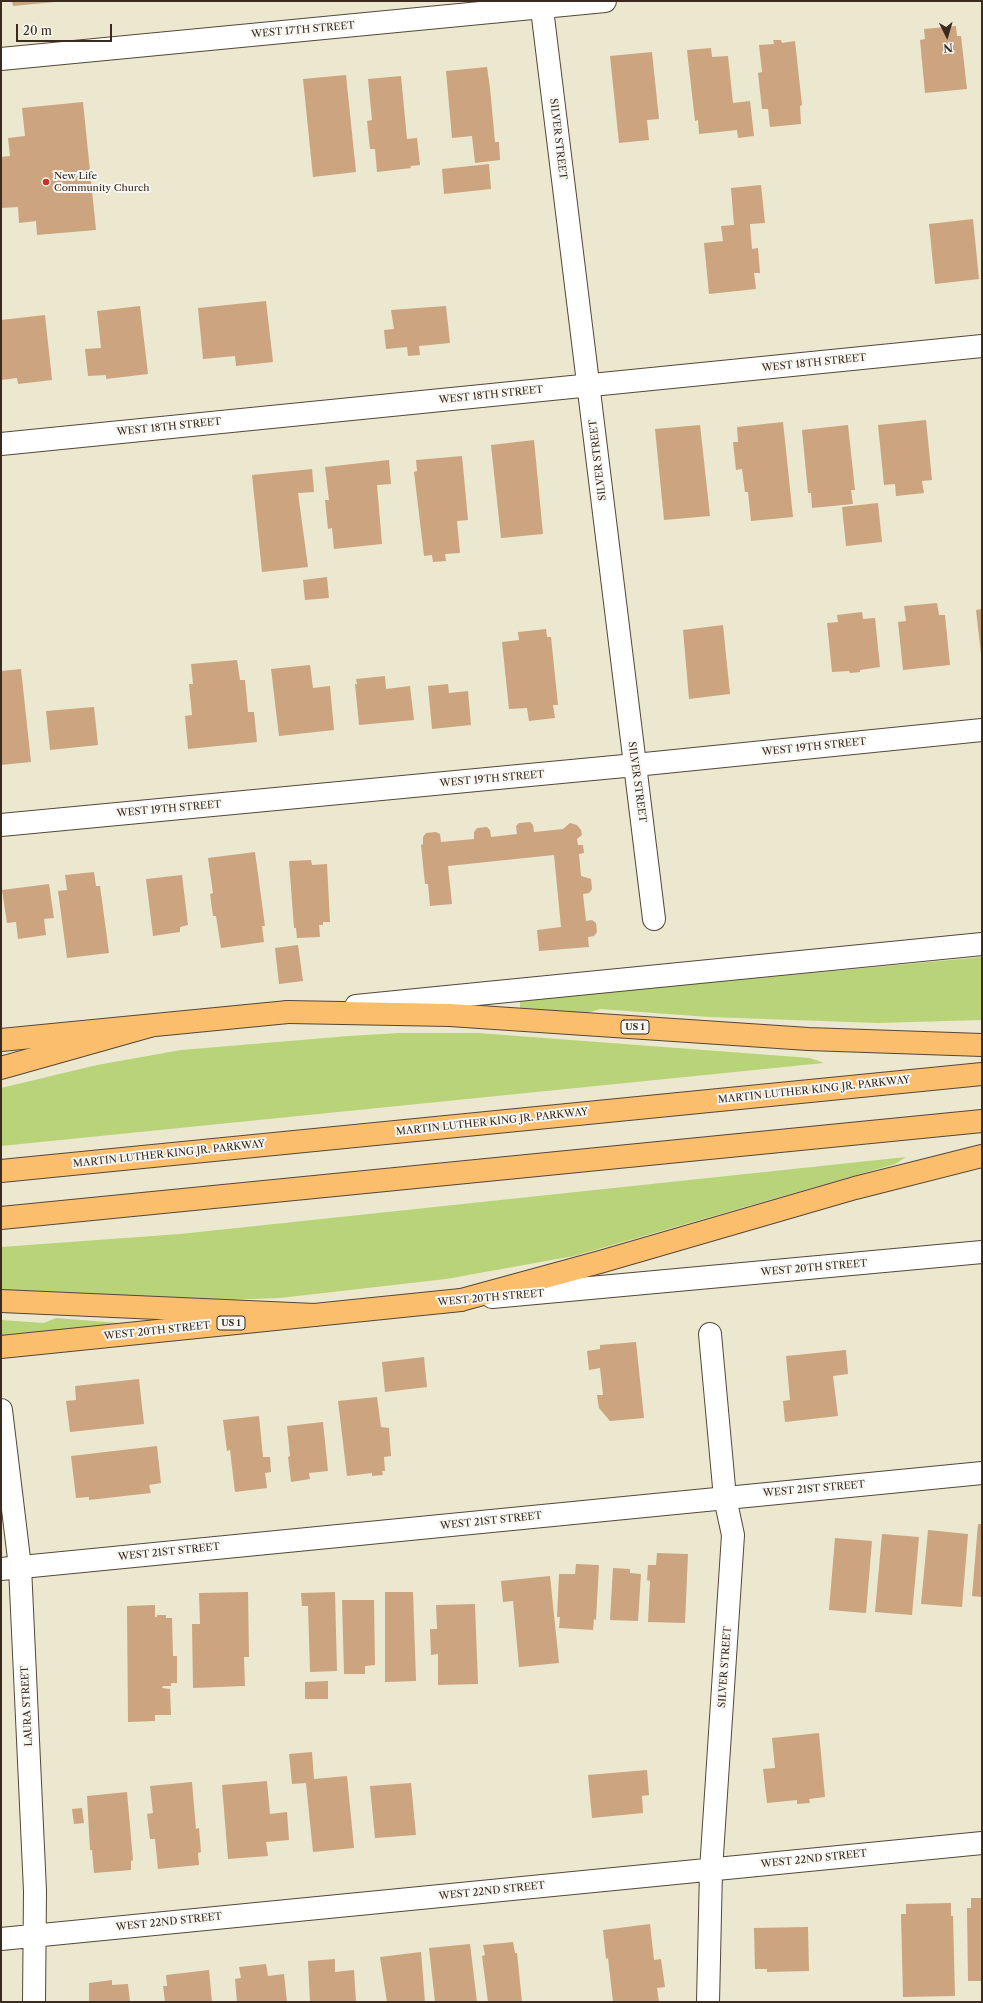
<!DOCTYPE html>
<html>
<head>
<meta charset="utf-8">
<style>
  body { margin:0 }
  #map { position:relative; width:983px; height:2003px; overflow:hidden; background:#ebe8cf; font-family:"Libre Caslon Text",serif }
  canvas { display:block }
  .frame { position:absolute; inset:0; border:2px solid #3b2a1e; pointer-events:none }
  .north { position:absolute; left:927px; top:16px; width:40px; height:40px; -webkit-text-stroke:3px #f6f6f2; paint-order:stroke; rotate:175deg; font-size:11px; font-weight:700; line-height:16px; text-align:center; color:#3b2a1e }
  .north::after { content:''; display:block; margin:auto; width:14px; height:18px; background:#3b2a1e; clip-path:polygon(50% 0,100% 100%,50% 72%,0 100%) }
  .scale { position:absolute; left:16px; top:24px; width:96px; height:18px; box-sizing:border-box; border:2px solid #3b2a1e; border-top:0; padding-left:5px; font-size:12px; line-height:14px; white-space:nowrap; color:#3b2a1e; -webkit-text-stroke:3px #f6f6f2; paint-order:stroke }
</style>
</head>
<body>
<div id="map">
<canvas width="983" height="2003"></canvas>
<div class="frame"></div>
<div class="north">N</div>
<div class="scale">20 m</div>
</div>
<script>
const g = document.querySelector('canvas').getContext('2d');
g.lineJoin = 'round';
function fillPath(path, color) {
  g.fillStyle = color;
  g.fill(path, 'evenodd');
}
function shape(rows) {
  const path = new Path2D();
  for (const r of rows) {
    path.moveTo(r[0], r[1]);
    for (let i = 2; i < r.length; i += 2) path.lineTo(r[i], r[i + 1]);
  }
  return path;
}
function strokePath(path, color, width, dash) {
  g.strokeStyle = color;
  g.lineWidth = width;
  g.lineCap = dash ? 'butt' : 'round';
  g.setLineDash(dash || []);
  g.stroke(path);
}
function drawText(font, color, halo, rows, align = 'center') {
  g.font = font + ' "Libre Caslon Text",serif';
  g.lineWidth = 4;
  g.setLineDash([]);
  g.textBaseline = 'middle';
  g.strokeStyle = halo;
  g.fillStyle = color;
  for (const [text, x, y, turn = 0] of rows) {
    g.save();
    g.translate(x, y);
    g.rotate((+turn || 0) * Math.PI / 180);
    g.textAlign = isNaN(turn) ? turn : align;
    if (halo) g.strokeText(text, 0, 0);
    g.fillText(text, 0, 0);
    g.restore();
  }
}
fillPath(shape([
  [982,957,982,1020,878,1023,709,1017,600,1009,584,1014,524,1011,520,1008,520,1002,523,1000],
  [399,1033,478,1033,810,1058,824,1063,1,1146,1,1088,97,1065,181,1050,349,1036],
  [906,1157,895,1164,574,1256,446,1279,280,1298,194,1301,1,1292,1,1247,180,1234],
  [56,1318,157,1326,1,1338,1,1320,44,1323]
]), '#b9d379');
fillPath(shape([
  [12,1,55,1,55,2,13,6],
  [956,26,957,36,961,36,967,89,925,93,920,40,925,39,924,29],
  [773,40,781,40,782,43,795,41,802,105,800,106,801,124,770,127,768,109,762,109,758,73,762,72,759,45,774,44],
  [711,48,712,57,728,56,733,103,750,101,754,136,738,138,737,130,699,134,698,120,695,121,687,50],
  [652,52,659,119,647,120,649,140,619,143,610,56],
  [487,67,490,88,495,142,499,142,500,160,475,163,472,136,452,138,446,71],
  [346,75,356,172,313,177,303,79],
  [401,76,407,139,417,138,420,165,410,166,411,168,377,172,375,149,370,149,367,121,372,120,368,79],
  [83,102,96,230,37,235,36,221,19,223,18,207,1,208,1,157,10,156,8,138,25,136,22,108],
  [489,164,491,189,444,194,442,169],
  [761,185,765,223,750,224,752,249,758,248,760,273,754,273,756,289,709,294,704,243,723,241,721,226,734,225,731,188],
  [973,219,979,279,935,284,929,224],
  [266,301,273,362,236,366,235,356,203,359,198,308],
  [140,306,148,374,106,379,106,375,88,376,85,349,101,348,97,311],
  [446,306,450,343,419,346,420,355,408,356,407,347,386,349,384,330,394,329,391,310],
  [45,315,52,380,18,384,17,378,1,380,1,320],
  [926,420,932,480,922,481,924,493,896,496,895,484,884,485,878,425],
  [783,422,793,517,751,521,748,492,745,492,742,469,736,470,733,442,738,442,737,427],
  [700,425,710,516,664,520,655,429],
  [848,425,855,490,851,490,853,504,812,508,811,493,808,493,802,430],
  [534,440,543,534,501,538,491,445],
  [462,456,468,520,457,521,460,553,445,554,446,561,433,562,432,555,424,556,414,472,417,471,416,460],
  [389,460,391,484,377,485,382,544,334,549,332,528,328,529,325,500,329,500,325,467],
  [312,469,314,492,298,493,308,567,262,572,252,475],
  [878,503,882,542,846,546,842,507],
  [327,577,329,598,305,600,303,580],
  [937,603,939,615,945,615,950,665,903,670,898,622,906,621,904,606],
  [982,609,982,654,981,654,976,610],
  [862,612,863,619,875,618,880,667,860,670,860,672,850,673,849,671,832,672,827,623,838,622,837,615],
  [723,625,730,694,689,699,683,630],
  [546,629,547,637,551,637,558,705,553,705,555,718,529,721,527,708,509,709,502,642,519,640,518,632],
  [237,660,240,680,245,680,248,712,254,712,257,742,188,749,185,716,192,715,189,684,193,684,191,664],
  [310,665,313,688,330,686,334,730,279,736,271,669],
  [21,669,31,762,1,765,1,671],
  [385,676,386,689,410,686,414,720,359,725,355,684,357,684,356,679],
  [448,684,449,693,468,691,471,725,432,729,428,686],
  [94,707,98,745,50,750,46,711],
  [530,822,533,825,534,832,563,829,570,823,577,825,581,830,582,835,577,839,578,845,583,845,584,853,579,854,581,876,591,879,592,889,589,893,583,894,586,921,592,920,596,923,597,932,594,936,588,937,589,947,539,951,537,930,561,927,554,855,448,866,452,904,430,906,428,884,425,884,421,845,423,844,423,837,426,833,436,832,440,834,441,842,474,839,474,832,477,828,487,827,490,830,491,837,517,834,516,826,519,823],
  [255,852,265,926,262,926,264,942,221,948,216,916,213,916,210,894,213,893,208,858],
  [311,860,312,865,327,864,330,922,323,922,323,925,319,925,320,937,297,938,296,928,294,928,289,861],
  [94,872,96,886,100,886,109,953,67,958,58,891,67,890,65,875],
  [182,875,188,925,180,927,180,932,153,936,146,879],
  [49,884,54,918,44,919,46,935,18,939,16,922,7,923,2,890],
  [298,945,303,981,279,984,275,948],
  [636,1342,644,1418,610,1421,599,1408,597,1395,603,1395,600,1368,589,1370,587,1351,600,1349,600,1345],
  [846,1350,848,1374,833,1376,838,1416,785,1422,783,1401,790,1400,786,1356],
  [424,1357,427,1387,385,1392,382,1362],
  [139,1379,144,1424,70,1432,66,1401,76,1400,75,1386],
  [377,1397,381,1427,389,1428,391,1456,384,1457,385,1471,382,1471,383,1475,372,1476,372,1473,347,1476,338,1401],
  [259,1416,263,1457,270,1457,271,1472,265,1473,267,1488,235,1492,230,1450,227,1451,223,1420],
  [323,1422,328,1471,309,1473,310,1479,291,1482,288,1457,290,1456,287,1426],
  [157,1446,161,1483,149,1485,151,1493,89,1500,89,1497,76,1498,71,1456],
  [978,1524,982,1524,982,1597,972,1596],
  [928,1530,968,1534,962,1607,921,1604],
  [882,1534,919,1537,912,1615,875,1612],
  [835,1538,872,1541,866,1613,829,1610],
  [657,1553,688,1554,685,1623,648,1622,650,1581,647,1580,648,1565,656,1565],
  [576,1564,599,1565,596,1620,594,1619,593,1630,559,1628,560,1617,557,1617,559,1574,575,1574],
  [613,1568,630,1569,630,1573,641,1574,638,1621,610,1620],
  [550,1576,559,1663,519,1667,513,1601,503,1602,501,1581],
  [248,1592,249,1657,244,1657,245,1686,193,1688,192,1624,200,1624,199,1593],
  [335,1592,337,1671,310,1672,308,1606,302,1606,301,1593],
  [385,1592,413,1592,416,1681,385,1682],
  [342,1600,374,1600,375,1665,365,1666,365,1674,344,1674],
  [475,1604,478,1684,438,1685,438,1654,431,1655,430,1629,437,1629,436,1605],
  [155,1605,155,1617,157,1617,157,1615,166,1615,166,1618,172,1618,173,1656,177,1656,177,1683,171,1683,171,1686,163,1686,162,1688,170,1689,171,1715,155,1715,155,1721,128,1722,127,1606],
  [328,1681,328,1699,305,1699,305,1682],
  [819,1733,825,1797,809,1799,810,1803,797,1804,797,1800,767,1803,763,1769,775,1768,772,1738],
  [312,1752,314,1779,347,1776,354,1848,313,1852,306,1783,292,1784,289,1754],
  [647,1770,649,1795,642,1796,643,1813,592,1818,588,1775],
  [267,1781,270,1814,287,1812,289,1840,266,1842,268,1856,228,1859,222,1785],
  [192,1782,196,1829,199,1828,201,1852,198,1853,199,1865,158,1869,155,1839,150,1839,147,1814,153,1813,150,1786],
  [411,1783,416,1835,375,1838,370,1786],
  [127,1792,133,1860,131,1861,131,1870,94,1873,92,1850,90,1850,87,1796],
  [82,1808,84,1823,74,1824,72,1809],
  [971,1898,982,1898,982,1981,968,1981,967,1908,971,1908],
  [951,1903,951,1916,953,1916,955,1996,903,1997,901,1914,906,1914,906,1904],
  [650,1924,654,1960,661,1959,665,1987,657,1988,659,2002,613,2002,608,1958,606,1959,603,1930],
  [808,1927,809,1971,767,1972,767,1969,755,1969,754,1928],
  [513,1942,515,1953,517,1953,522,2002,488,2002,482,1956,485,1955,483,1945],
  [470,1944,477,2002,435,2002,429,1948],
  [421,1952,425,2002,387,2002,380,1957],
  [335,1959,335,1972,354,1970,356,2002,310,2002,308,1961],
  [266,1964,268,1976,284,1974,287,2002,237,2002,235,1979,241,1978,239,1967],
  [209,1970,212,2002,165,2002,163,1986,167,1986,166,1975],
  [112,1980,112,1985,128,1984,130,2002,89,2002,89,1983]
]), '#cca47f');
const minor = shape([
  [541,1,654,919],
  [1,59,605,1],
  [1,444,982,346],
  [1,825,635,765,982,730],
  [1,1410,20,1567,35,1891,34,2002],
  [1,1939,982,1843],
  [708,2002,711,1870,733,1535,725,1498,710,1334]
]);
const tertiary = shape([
  [356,1006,982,944],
  [492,1297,982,1252],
  [1,1569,982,1473]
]);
const primary = shape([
  [1,1040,288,1012],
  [1,1347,461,1300]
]);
const motorway = shape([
  [288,1012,450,1015,808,1039,982,1045],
  [1,1068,150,1026],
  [1,1171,982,1074],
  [1,1218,982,1121],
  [461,1300,600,1262,855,1188,982,1156],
  [1,1301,315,1315]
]);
strokePath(minor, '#554639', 24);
strokePath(tertiary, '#554639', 24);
strokePath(primary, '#554639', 24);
strokePath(motorway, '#554639', 24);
strokePath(minor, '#fff', 22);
strokePath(tertiary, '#fff', 22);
strokePath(primary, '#fabe6d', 22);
strokePath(motorway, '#fabe6d', 22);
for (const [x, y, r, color] of [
  [46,182,4,"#c8321e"]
]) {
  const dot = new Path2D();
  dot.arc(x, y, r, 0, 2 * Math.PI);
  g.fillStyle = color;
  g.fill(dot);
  strokePath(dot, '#f6f6f2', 1.5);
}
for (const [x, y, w] of [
  [635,1027,28],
  [231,1323,28]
]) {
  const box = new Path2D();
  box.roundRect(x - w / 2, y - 7, w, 14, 3);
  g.fillStyle = '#f6f6f2';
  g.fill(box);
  strokePath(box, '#3b2a1e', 1);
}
drawText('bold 9px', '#3b2a1e', null, [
  ["US 1",635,1027],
  ["US 1",231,1323]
]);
drawText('10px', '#3b2a1e', '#f6f6f2', [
  ["WEST 17TH STREET",303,30,-5],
  ["SILVER STREET",558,139,83],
  ["WEST 18TH STREET",814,363,-6],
  ["WEST 18TH STREET",491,395,-6],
  ["WEST 18TH STREET",169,427,-6],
  ["SILVER STREET",598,460,-97],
  ["WEST 19TH STREET",814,747,-6],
  ["WEST 19TH STREET",492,779,-5],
  ["SILVER STREET",637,782,82],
  ["WEST 19TH STREET",169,809,-5],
  ["MARTIN LUTHER KING JR. PARKWAY",814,1090,-6],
  ["MARTIN LUTHER KING JR. PARKWAY",492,1122,-6],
  ["MARTIN LUTHER KING JR. PARKWAY",169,1154,-6],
  ["WEST 20TH STREET",814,1268,-5],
  ["WEST 20TH STREET",491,1298,-5],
  ["WEST 20TH STREET",157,1331,-6],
  ["WEST 21ST STREET",814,1489,-5],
  ["WEST 21ST STREET",491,1521,-6],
  ["WEST 21ST STREET",169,1552,-6],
  ["SILVER STREET",725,1667,-86],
  ["LAURA STREET",27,1706,-93],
  ["WEST 22ND STREET",814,1859,-6],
  ["WEST 22ND STREET",492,1891,-6],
  ["WEST 22ND STREET",169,1922,-6]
]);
drawText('10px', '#3b2a1e', '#f6f6f2', [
  ["New Life",54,176],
  ["Community Church",54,188]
], 'left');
</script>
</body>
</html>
